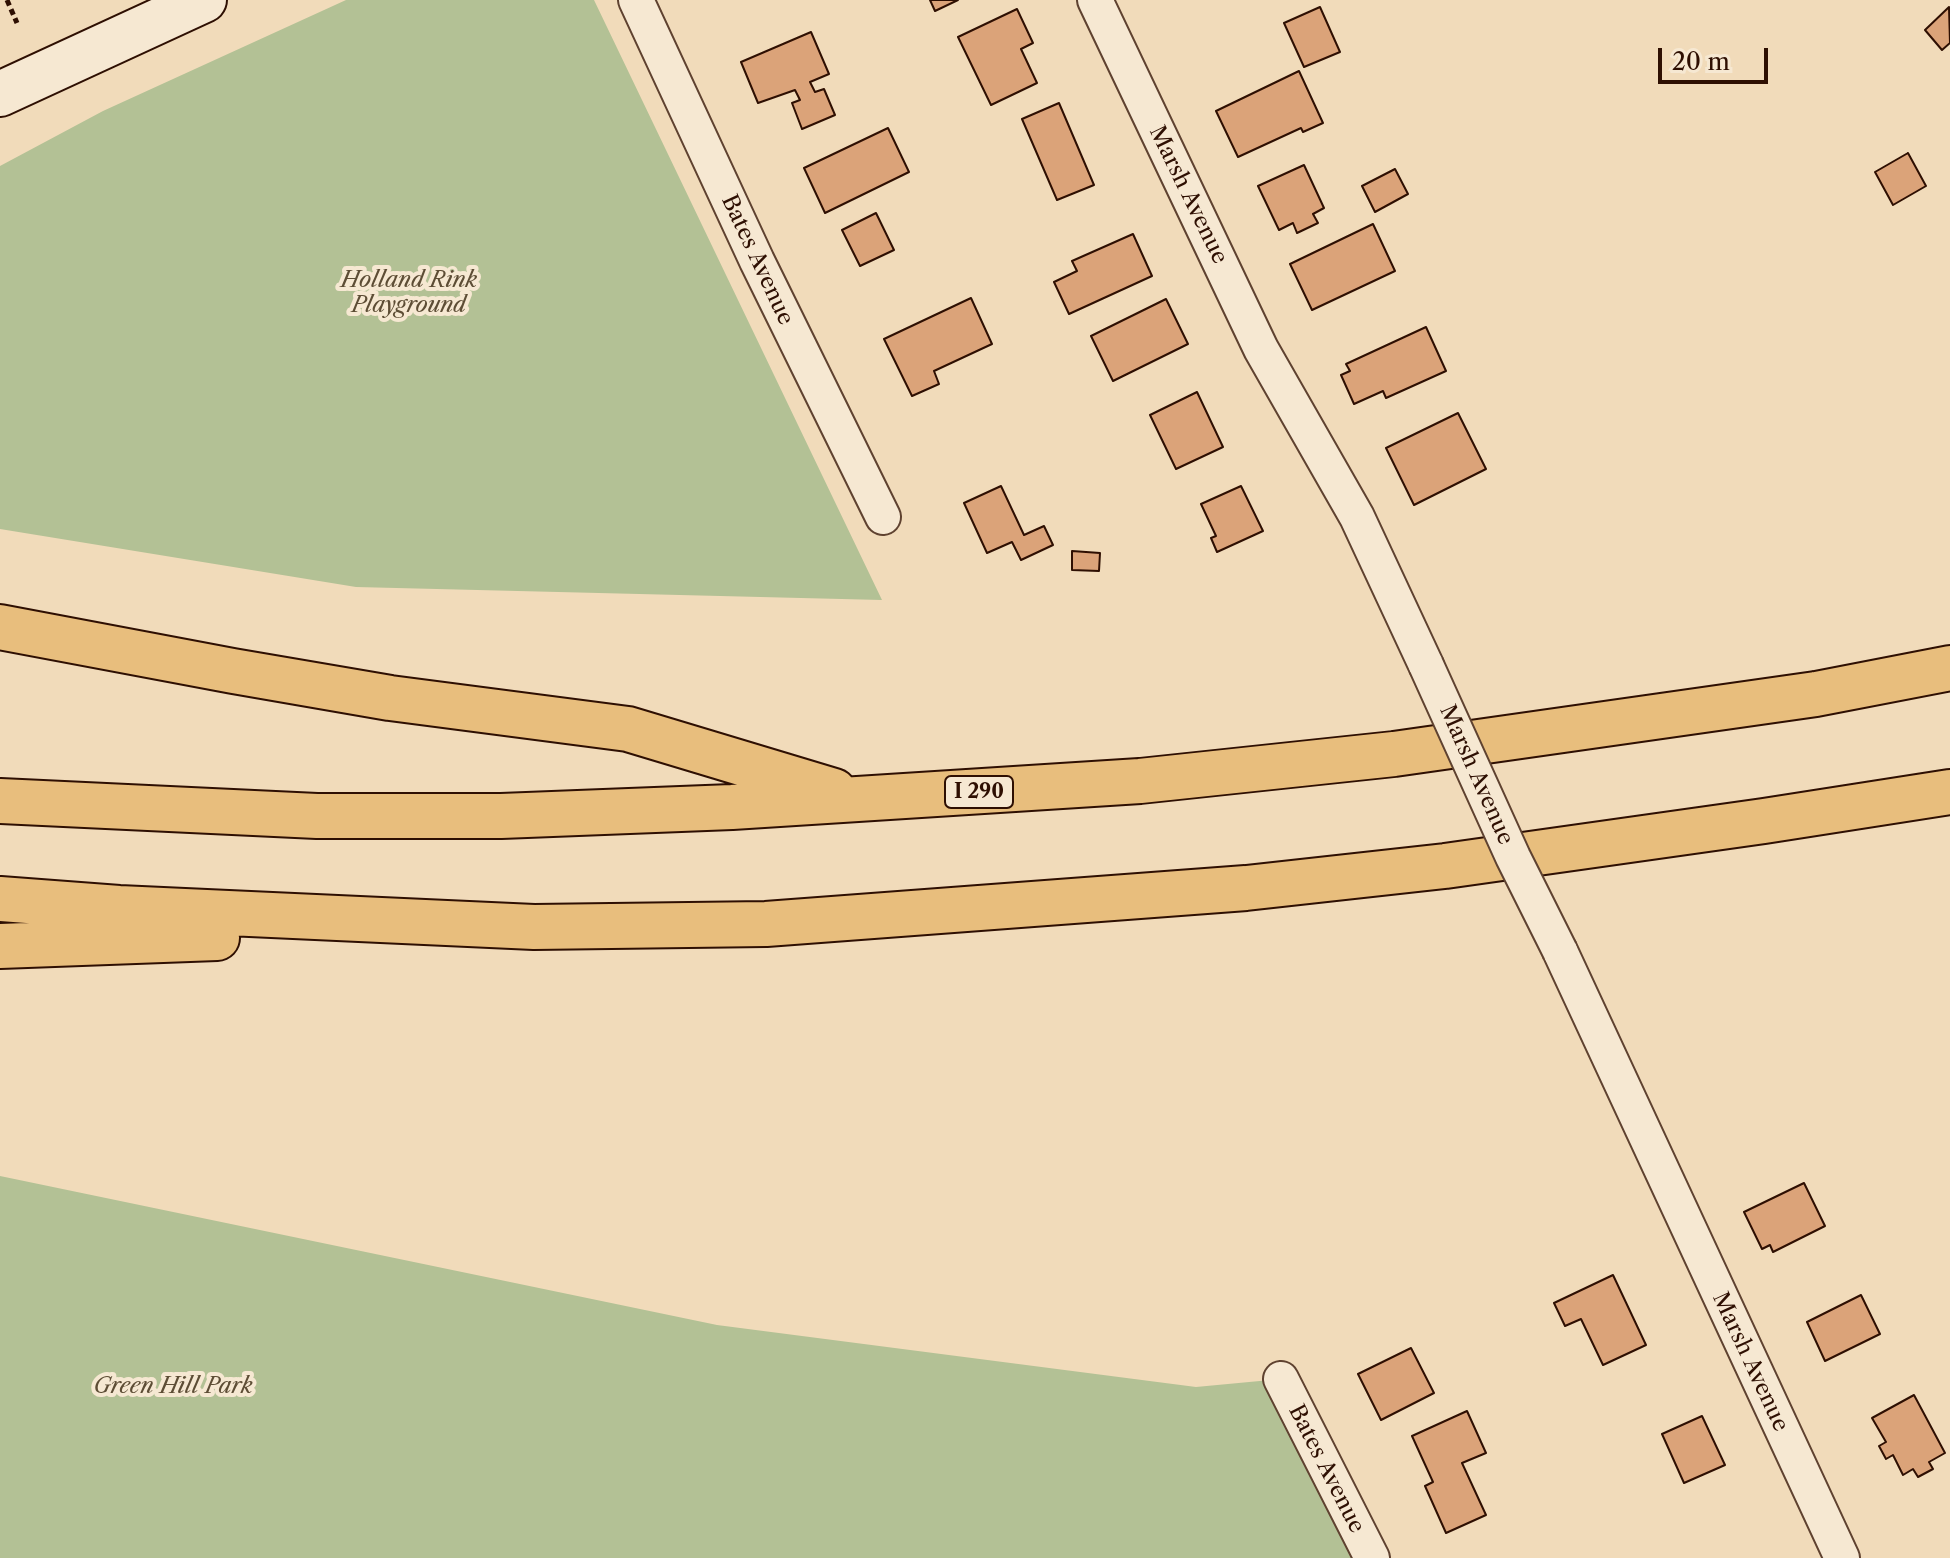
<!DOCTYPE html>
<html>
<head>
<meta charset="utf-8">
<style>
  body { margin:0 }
  #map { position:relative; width:1950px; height:1558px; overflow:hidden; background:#f1dbba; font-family:"Libre Caslon Text",serif }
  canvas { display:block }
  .scale { position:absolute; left:1658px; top:48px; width:110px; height:36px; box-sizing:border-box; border:4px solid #2e0f02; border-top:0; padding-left:10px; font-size:24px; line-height:28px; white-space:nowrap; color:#2e0f02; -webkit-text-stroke:6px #f6e8d2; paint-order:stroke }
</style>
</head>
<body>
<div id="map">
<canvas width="1950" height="1558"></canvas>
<div class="scale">20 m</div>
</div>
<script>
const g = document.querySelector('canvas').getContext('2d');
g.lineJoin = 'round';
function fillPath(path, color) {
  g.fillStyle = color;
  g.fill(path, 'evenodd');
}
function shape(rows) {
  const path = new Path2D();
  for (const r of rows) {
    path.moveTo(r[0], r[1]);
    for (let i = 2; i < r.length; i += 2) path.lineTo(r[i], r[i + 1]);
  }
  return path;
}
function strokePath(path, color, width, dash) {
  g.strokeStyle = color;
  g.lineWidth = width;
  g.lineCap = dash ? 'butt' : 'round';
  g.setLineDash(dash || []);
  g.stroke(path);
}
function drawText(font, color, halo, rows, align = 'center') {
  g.font = font + ' "Libre Caslon Text",serif';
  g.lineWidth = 8;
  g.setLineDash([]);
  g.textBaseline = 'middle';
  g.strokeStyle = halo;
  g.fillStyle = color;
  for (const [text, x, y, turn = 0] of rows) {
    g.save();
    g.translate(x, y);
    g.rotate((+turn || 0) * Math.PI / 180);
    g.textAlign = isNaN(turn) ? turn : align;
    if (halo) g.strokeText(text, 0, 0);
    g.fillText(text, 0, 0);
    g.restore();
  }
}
fillPath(shape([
  [346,0,594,0,882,600,356,587,0,529,0,166,103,111],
  [0,1176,717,1325,1196,1387,1281,1379,1372,1558,0,1558]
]), '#b3c195');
const building = shape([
  [930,0,958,0,935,11,930,0],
  [1320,7,1340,52,1304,67,1284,23,1320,7],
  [1949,7,1950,43,1942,50,1925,30,1949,7],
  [1017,9,1033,43,1021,49,1037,83,991,105,958,37,1017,9],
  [811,32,829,74,810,82,815,92,824,89,835,115,802,129,792,103,800,100,795,90,758,103,741,62,811,32],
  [1299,71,1323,123,1303,132,1301,128,1238,157,1216,111,1299,71],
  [1059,103,1094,185,1057,200,1022,119,1059,103],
  [888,128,909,172,825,213,804,168,888,128],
  [1908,153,1926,186,1893,205,1875,172,1908,153],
  [1304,165,1324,208,1313,214,1318,223,1297,233,1293,223,1279,230,1258,186,1304,165],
  [1395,169,1408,194,1375,212,1362,186,1395,169],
  [876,213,894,250,860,266,842,230,876,213],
  [1373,224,1395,271,1312,310,1290,264,1373,224],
  [1133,234,1152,276,1069,314,1054,282,1077,271,1072,261,1133,234],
  [971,298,992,344,934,371,939,384,912,396,884,339,971,298],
  [1166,299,1188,344,1113,381,1091,336,1166,299],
  [1426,327,1446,371,1386,398,1383,391,1354,404,1341,375,1350,371,1346,364,1426,327],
  [1197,392,1223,447,1176,469,1150,415,1197,392],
  [1458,413,1486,469,1414,505,1386,448,1458,413],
  [1001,486,1024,535,1044,526,1053,545,1021,560,1012,542,987,553,964,503,1001,486],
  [1241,486,1263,531,1217,552,1211,538,1216,536,1201,504,1241,486],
  [1072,551,1100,553,1099,571,1072,570,1072,551],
  [1804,1183,1825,1226,1773,1252,1770,1245,1762,1249,1744,1212,1804,1183],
  [1613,1275,1646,1345,1603,1365,1581,1319,1565,1326,1554,1303,1613,1275],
  [1861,1295,1880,1334,1825,1361,1807,1322,1861,1295],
  [1411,1348,1434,1393,1381,1420,1358,1374,1411,1348],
  [1914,1395,1945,1453,1929,1462,1933,1469,1918,1477,1913,1469,1903,1475,1893,1455,1886,1459,1879,1446,1886,1442,1872,1418,1914,1395],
  [1467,1411,1486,1453,1462,1463,1486,1515,1446,1533,1425,1486,1433,1482,1412,1436,1467,1411],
  [1702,1416,1725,1465,1684,1483,1662,1434,1702,1416]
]);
fillPath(building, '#dba379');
strokePath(building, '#2e0f02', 2);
const minor = shape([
  [636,0,757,261,883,517],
  [1095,0,1261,349,1357,517,1426,665],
  [1560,951,1842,1558],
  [1281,1379,1372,1558]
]);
const secondary = shape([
  [0,94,204,0]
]);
const motorway = shape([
  [0,627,233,671,390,698,628,729,834,791],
  [0,801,317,816,501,816,732,807,1140,781,1394,754,1816,694,1950,668],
  [0,899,119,908,534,927,766,924,1246,888,1445,866,1764,821,1950,792],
  [0,946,217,938]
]);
strokePath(minor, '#5f4230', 38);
strokePath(secondary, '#2e0f02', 48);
strokePath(motorway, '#2e0f02', 48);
strokePath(shape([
  [7,0,17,23]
]), '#2e0f02', 5, [6, 4]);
strokePath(minor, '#f6e8d2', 34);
strokePath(secondary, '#f6e8d2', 44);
strokePath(motorway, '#e8be7d', 44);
const minorBridge = shape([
  [1426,665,1513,857,1560,951]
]);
strokePath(minorBridge, '#5f4230', 38, []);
strokePath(minorBridge, '#f6e8d2', 34);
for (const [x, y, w] of [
  [979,792,68]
]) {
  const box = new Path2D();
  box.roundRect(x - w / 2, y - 16, w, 32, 6);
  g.fillStyle = '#f6e8d2';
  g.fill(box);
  strokePath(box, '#2e0f02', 2);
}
drawText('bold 20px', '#2e0f02', null, [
  ["I 290",979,792]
]);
drawText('22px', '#2e0f02', '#f6e8d2', [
  ["Marsh Avenue",1188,195,64],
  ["Bates Avenue",757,260,65],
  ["Marsh Avenue",1476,775,66],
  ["Marsh Avenue",1750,1362,65],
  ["Bates Avenue",1326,1469,63]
]);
drawText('italic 22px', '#5d4d35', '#f6e8d2', [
  ["Holland Rink",409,281],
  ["Playground",409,306],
  ["Green Hill Park",173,1387]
]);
</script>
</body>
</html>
